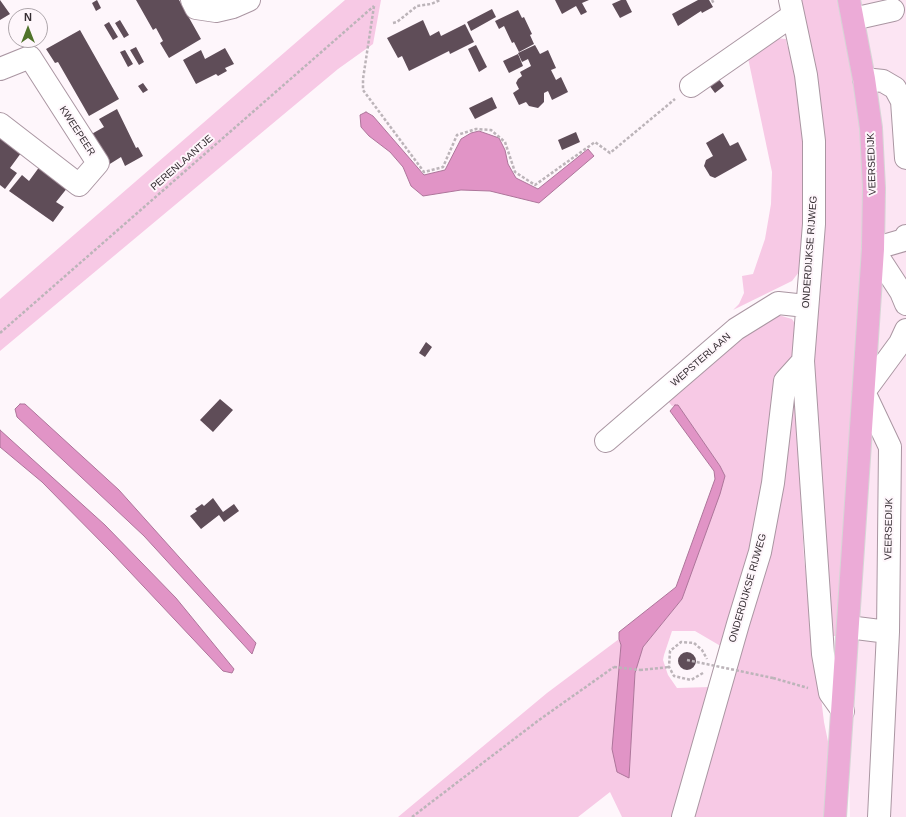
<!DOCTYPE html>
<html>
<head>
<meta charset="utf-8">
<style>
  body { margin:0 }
  #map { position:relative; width:906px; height:817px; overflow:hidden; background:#fef6fb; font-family:Helvetica,sans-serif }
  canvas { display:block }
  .north { position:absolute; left:8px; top:8px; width:40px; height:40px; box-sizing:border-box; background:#fef6fb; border:1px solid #aea6ab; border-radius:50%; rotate:0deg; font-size:11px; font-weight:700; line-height:16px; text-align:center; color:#352d32 }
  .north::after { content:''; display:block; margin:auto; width:14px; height:18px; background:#50732b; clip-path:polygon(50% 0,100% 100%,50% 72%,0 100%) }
</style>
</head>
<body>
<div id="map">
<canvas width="906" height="817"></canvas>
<div class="north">N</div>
</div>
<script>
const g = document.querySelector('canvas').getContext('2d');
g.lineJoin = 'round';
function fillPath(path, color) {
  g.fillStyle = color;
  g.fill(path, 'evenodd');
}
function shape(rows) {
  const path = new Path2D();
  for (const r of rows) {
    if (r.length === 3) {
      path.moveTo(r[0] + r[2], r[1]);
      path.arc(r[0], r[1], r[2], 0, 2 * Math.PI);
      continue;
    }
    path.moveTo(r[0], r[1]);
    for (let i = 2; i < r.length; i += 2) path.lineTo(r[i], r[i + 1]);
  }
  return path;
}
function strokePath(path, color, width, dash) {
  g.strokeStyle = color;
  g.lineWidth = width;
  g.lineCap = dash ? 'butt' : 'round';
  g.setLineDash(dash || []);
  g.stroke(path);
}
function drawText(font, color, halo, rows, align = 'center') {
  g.font = font + ' Helvetica,sans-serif';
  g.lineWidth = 4;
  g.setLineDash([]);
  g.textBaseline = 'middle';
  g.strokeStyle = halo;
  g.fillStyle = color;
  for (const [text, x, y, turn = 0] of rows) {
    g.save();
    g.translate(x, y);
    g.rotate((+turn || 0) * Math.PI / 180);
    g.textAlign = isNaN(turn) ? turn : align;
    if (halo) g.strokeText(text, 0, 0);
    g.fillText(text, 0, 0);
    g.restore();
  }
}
fillPath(shape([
  [837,0,906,0,906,817,850,817]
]), '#fce5f3');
fillPath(shape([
  [345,0,381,0,373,44,338,69,0,351,0,299],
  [798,0,837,0,855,86,863,161,863,237,837,636,831,636,814,408,814,345],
  [774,38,786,39,787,45,793,57,801,95,809,208,799,272,792,281,733,310,739,304,744,293,742,276,753,274,765,239,771,204,772,172,748,58],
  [775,314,792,319,799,330,793,358,776,373,769,465,758,528,724,648,695,631,672,631,664,655,663,660,668,675,677,688,710,687,674,817,622,817,610,792,578,817,398,817,547,693,619,639,621,645,617,772,629,777,635,673,643,647,682,599,720,466,678,405,672,406,667,400,761,319],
  [795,387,804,558,824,722,833,766,826,817,692,817]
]), '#f7c9e5');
const water = shape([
  [366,112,373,116,424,175,445,170,461,139,471,133,479,131,499,138,505,150,508,164,516,178,538,189,588,149,594,156,539,203,490,191,461,190,423,196,411,186,403,167,390,152,369,136,361,127,360,115,366,112],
  [20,404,25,404,119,490,256,643,252,654,144,536,17,417,15,409,20,404],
  [675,405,678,405,720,466,725,476,720,494,682,599,643,647,635,673,629,778,617,772,612,749,621,645,619,639,619,632,676,587,715,479,714,471,670,411,675,405],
  [0,430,105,525,176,598,234,669,232,673,223,671,113,554,42,482,0,447,0,430]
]);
fillPath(water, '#e194c6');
strokePath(water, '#ad759a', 1);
fillPath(shape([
  [0,0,10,14,0,20],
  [97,0,101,8,96,11,92,3],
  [136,0,179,0,201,39,169,58,160,43,163,41,156,28,153,30],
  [555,0,589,0,582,3,587,12,581,15,576,6,562,14],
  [621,0,626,0,632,12,620,18,612,4],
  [698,0,709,0,713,7,702,13,701,11,678,26,672,14],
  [492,9,496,17,471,31,467,22],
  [518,10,522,18,524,17,532,34,530,35,534,44,519,52,514,42,512,43,504,26,499,29,495,21],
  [120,20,129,35,124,38,115,23],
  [423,20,430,36,439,31,441,36,465,24,474,42,450,54,449,51,409,71,402,56,398,58,387,38],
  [109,22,118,37,113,40,104,25],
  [80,30,119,99,89,116,58,62,55,63,46,49],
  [476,45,487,67,479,72,468,49],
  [535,45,540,54,548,50,556,68,551,70,556,80,561,77,568,92,552,100,548,91,544,93,544,102,538,108,529,106,526,102,519,105,513,93,519,89,516,83,518,79,522,76,520,72,531,66,528,59,522,62,518,53],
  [136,47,144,62,139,65,130,50],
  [225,48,234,64,225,68,227,71,218,76,216,74,196,84,183,60,201,50,205,59],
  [125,50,133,64,128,67,120,52],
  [518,54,523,66,509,73,503,61],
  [715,74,724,86,715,93,706,81],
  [143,83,148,90,143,93,138,86],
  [492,97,497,108,475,119,469,108],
  [117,109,136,148,138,147,143,156,125,166,121,157,105,167,88,136,104,127,99,119],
  [576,132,580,142,562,150,558,140],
  [723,133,730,146,738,142,747,160,715,178,710,176,704,166,706,160,713,156,706,143],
  [0,135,21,153,10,168,17,173,5,189,0,185],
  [40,166,68,187,56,202,64,207,53,222,9,191,22,175,29,181],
  [426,342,432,347,425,357,419,353],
  [220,399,233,410,213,432,200,420],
  [213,498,223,512,234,504,239,511,224,522,219,515,201,529,190,516,197,511,195,509,202,504,204,506],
  [687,661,9]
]), '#5f4d58');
const minor = shape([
  [192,0,196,8,216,11,233,7,249,0],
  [790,0,806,75,814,141,814,224,803,361,823,654,830,693,843,711],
  [853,19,893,10],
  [0,69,30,57,98,163,79,185,0,124],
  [864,79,883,81,895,88,902,101,906,158],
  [691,86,793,15],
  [906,236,904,240,873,249,901,292,906,304],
  [606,441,736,329,778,303,806,306],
  [848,627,888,632,890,447,864,392,900,343,906,330],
  [683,817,738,624,760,552,773,483,785,381,803,361],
  [879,817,888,632]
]);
const major = shape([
  [835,817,873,249,874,188,871,128,864,79,849,0]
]);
strokePath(minor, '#aa96a2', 24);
strokePath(major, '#d7d5d6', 24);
strokePath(shape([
  [712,0,714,4],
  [374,6,363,79,363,90,424,172,443,167,457,135,476,129,491,130,505,142,515,172,535,185,595,142,610,153,675,99],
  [393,23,397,22,417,6,431,4,440,0],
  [0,333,374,6],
  [640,670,669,667],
  [703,673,691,680,674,676,669,667,670,651,681,642,694,643,702,650,707,659],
  [773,678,808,688],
  [412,817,539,720,614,667]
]), '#bcb4b9', 2.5, [3, 2]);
strokePath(minor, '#fff', 22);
strokePath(major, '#ecabd7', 22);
strokePath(shape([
  [687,660,773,678],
  [614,667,640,670]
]), '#bcb4b9', 2.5, [3, 2]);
drawText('10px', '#352d32', '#fef6fb', [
  ["KWEEPEER",77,131,57],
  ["PERENLAANTJE",182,163,-41],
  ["VEERSEDIJK",872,164,-92],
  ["ONDERDIJKSE RIJWEG",810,252,-86],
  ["WEPSTERLAAN",701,360,-41],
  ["VEERSEDIJK",889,529,-89],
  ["ONDERDIJKSE RIJWEG",748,588,-74]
]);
</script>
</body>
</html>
